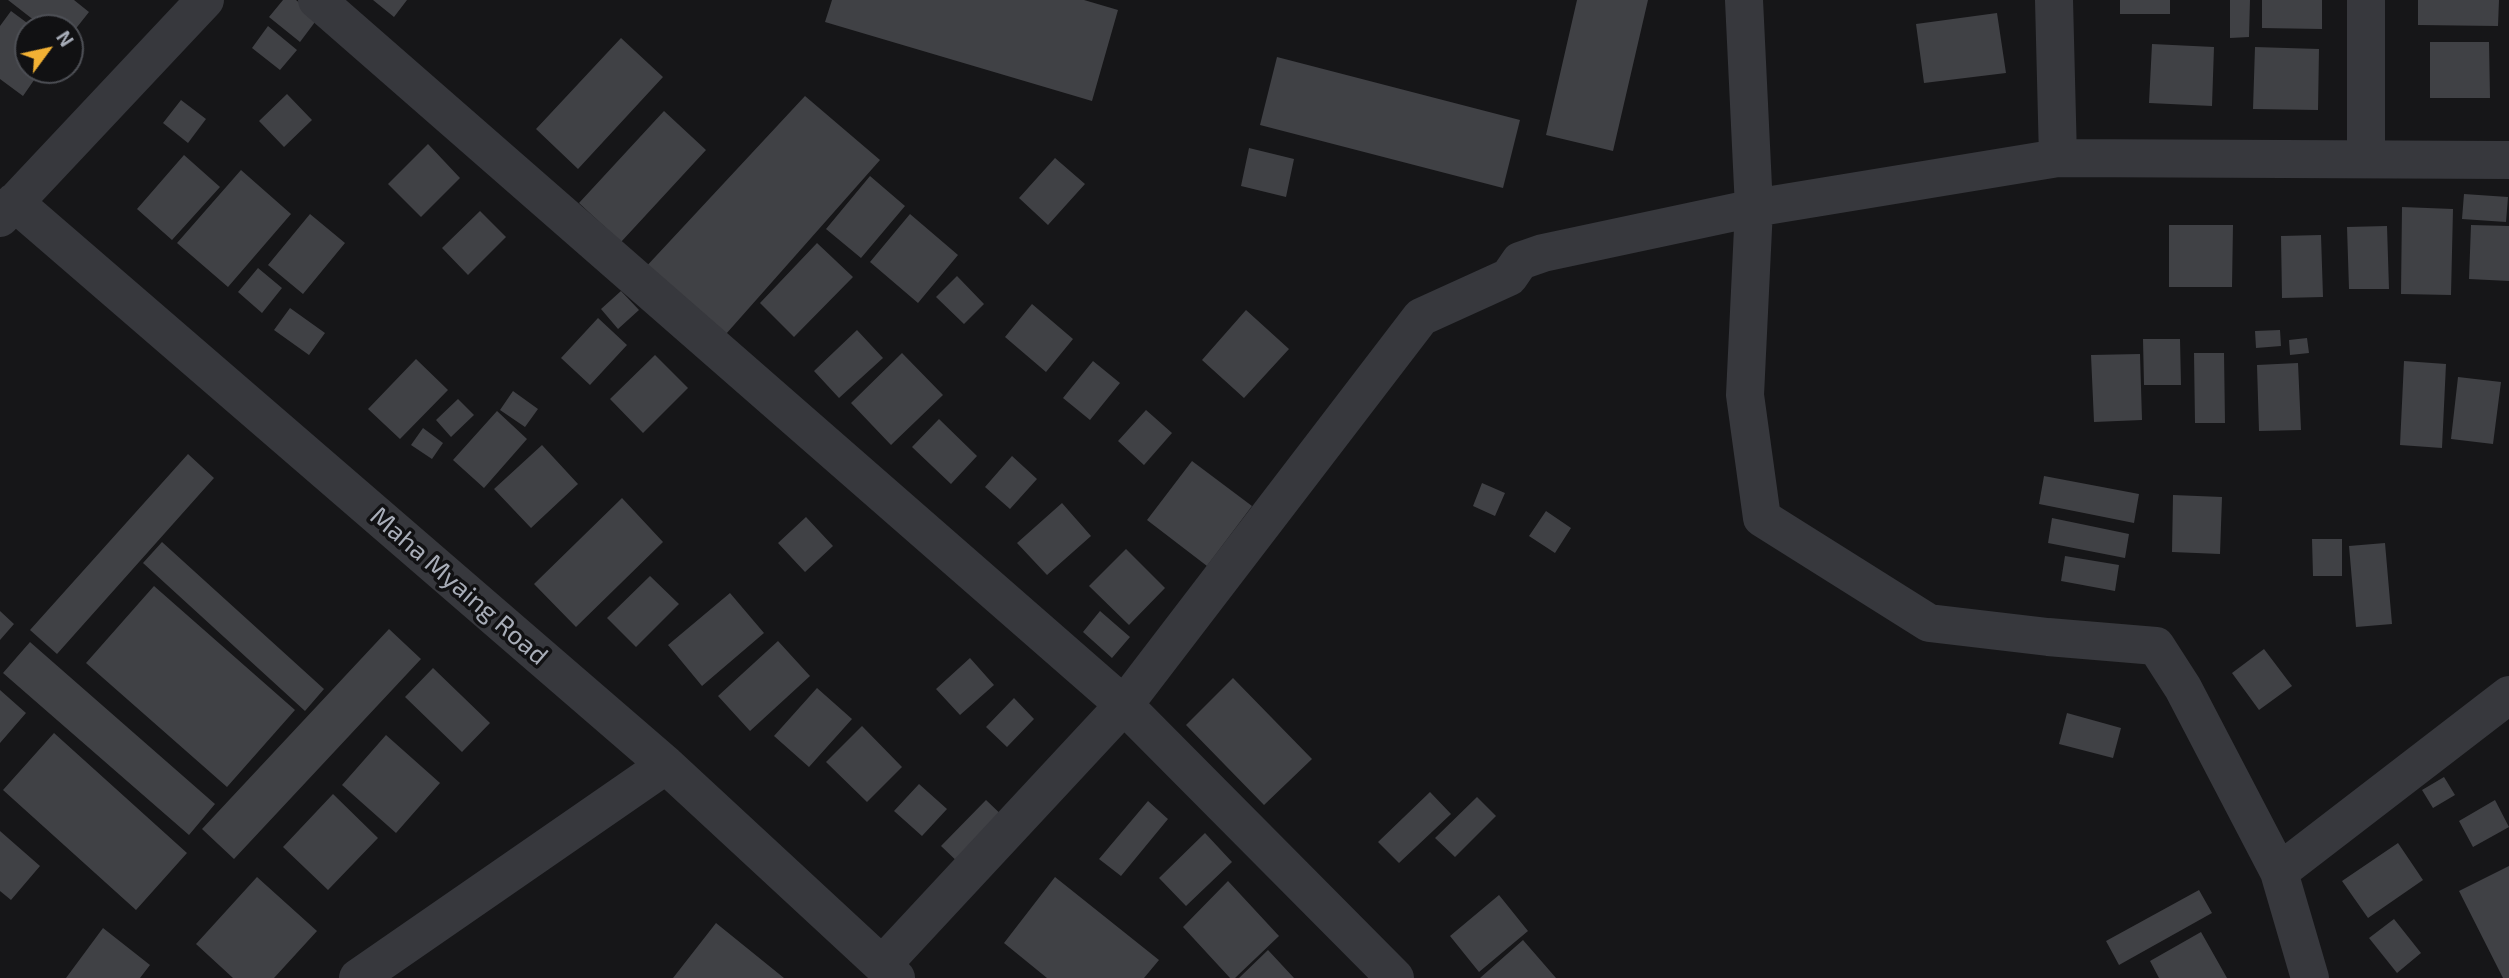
<!DOCTYPE html>
<html>
<head>
<meta charset="utf-8">
<style>
  body { margin:0 }
  #map { position:relative; width:2509px; height:978px; overflow:hidden; background:#161618; font-family:"Exo 2",sans-serif }
  canvas { display:block }
  .north { position:absolute; left:14px; top:14px; width:70px; height:70px; box-sizing:border-box; background:#111113; border:2px solid #4d4f55; border-radius:50%; rotate:57deg; font-size:19px; font-weight:700; line-height:28px; text-align:center; color:#a8adb8 }
  .north::after { content:''; display:block; margin:auto; width:24px; height:32px; background:#f2b134; clip-path:polygon(50% 0,100% 100%,50% 72%,0 100%) }
</style>
</head>
<body>
<div id="map">
<canvas width="2509" height="978"></canvas>
<div class="north">N</div>
</div>
<script>
const g = document.querySelector('canvas').getContext('2d');
g.lineJoin = 'round';
function fillPath(path, color) {
  g.fillStyle = color;
  g.fill(path, 'evenodd');
}
function shape(rows) {
  const path = new Path2D();
  for (const r of rows) {
    path.moveTo(r[0], r[1]);
    for (let i = 2; i < r.length; i += 2) path.lineTo(r[i], r[i + 1]);
  }
  return path;
}
function strokePath(path, color, width, dash) {
  g.strokeStyle = color;
  g.lineWidth = width;
  g.lineCap = dash ? 'butt' : 'round';
  g.setLineDash(dash || []);
  g.stroke(path);
}
function drawText(font, color, halo, rows, align = 'center') {
  g.font = font + ' "Exo 2",sans-serif';
  g.lineWidth = 7;
  g.setLineDash([]);
  g.textBaseline = 'middle';
  g.strokeStyle = halo;
  g.fillStyle = color;
  for (const [text, x, y, turn = 0] of rows) {
    g.save();
    g.translate(x, y);
    g.rotate((+turn || 0) * Math.PI / 180);
    g.textAlign = isNaN(turn) ? turn : align;
    if (halo) g.strokeText(text, 0, 0);
    g.fillText(text, 0, 0);
    g.restore();
  }
}
fillPath(shape([
  [8,0,74,0,89,12,70,36,70,28,44,28],
  [283,0,296,0,318,18,300,42,269,17],
  [373,0,407,0,394,17],
  [832,0,1084,0,1118,10,1092,101,825,22],
  [1577,0,1648,0,1613,151,1546,135],
  [2120,0,2170,0,2170,14,2120,14],
  [2230,0,2250,0,2249,37,2230,38],
  [2262,0,2322,0,2322,29,2262,28],
  [2418,0,2499,0,2498,26,2418,25],
  [11,11,34,28,28,28,28,70,41,70,23,96,0,79,0,26],
  [1997,13,2006,73,1924,83,1916,24],
  [268,26,297,50,280,70,252,48],
  [621,38,663,77,578,169,536,129],
  [2430,42,2489,42,2490,98,2430,98],
  [2152,44,2214,47,2212,106,2149,103],
  [2255,47,2319,49,2318,110,2253,109],
  [1277,57,1520,120,1503,188,1260,125],
  [287,94,312,120,284,147,259,121],
  [805,96,880,160,726,334,643,270],
  [181,100,206,119,188,143,163,123],
  [664,111,706,150,621,242,579,203],
  [428,144,460,178,421,217,388,184],
  [1249,148,1294,159,1286,197,1241,186],
  [184,155,220,187,172,240,137,209],
  [1055,158,1085,184,1048,225,1019,198],
  [241,170,291,214,228,287,177,243],
  [870,176,905,206,861,258,826,229],
  [2464,194,2508,197,2506,222,2462,219],
  [2402,207,2453,209,2451,295,2401,294],
  [480,211,506,237,468,275,442,248],
  [310,214,345,243,303,294,268,265],
  [910,214,958,255,918,303,870,262],
  [2169,225,2233,225,2232,287,2169,287],
  [2471,225,2509,226,2509,281,2469,279],
  [2387,226,2389,289,2349,289,2347,227],
  [2321,235,2323,297,2282,298,2281,236],
  [817,243,853,277,794,337,760,303],
  [258,268,282,288,262,313,238,292],
  [957,276,984,304,964,324,936,297],
  [621,291,639,310,618,329,601,309],
  [1032,304,1073,339,1046,372,1005,337],
  [290,308,325,333,309,355,274,330],
  [1246,310,1289,349,1244,398,1202,360],
  [598,318,627,345,590,385,561,358],
  [857,330,883,358,839,398,814,371],
  [2280,330,2281,346,2256,348,2255,331],
  [2307,338,2309,353,2290,355,2289,340],
  [2143,339,2180,339,2181,385,2144,385],
  [902,353,943,395,891,445,851,403],
  [2194,353,2224,353,2225,423,2195,423],
  [2140,354,2142,420,2094,422,2091,355],
  [655,355,688,388,643,433,610,399],
  [416,359,448,390,400,439,368,409],
  [1093,361,1120,383,1090,420,1063,398],
  [2404,361,2446,364,2442,448,2400,445],
  [2298,363,2301,430,2259,431,2257,365],
  [2458,377,2501,382,2493,444,2451,439],
  [513,391,538,409,525,427,500,410],
  [458,399,474,415,451,437,436,420],
  [1146,410,1172,433,1144,465,1118,441],
  [497,411,527,439,484,488,453,460],
  [939,419,977,456,951,484,912,447],
  [423,428,443,443,432,459,411,445],
  [542,445,578,484,531,528,494,489],
  [188,454,214,478,57,654,30,630],
  [1012,456,1037,479,1010,509,985,487],
  [1192,461,1252,506,1207,566,1147,520],
  [2044,476,2139,494,2134,523,2039,504],
  [1482,483,1505,493,1495,516,1473,506],
  [2173,495,2222,497,2220,554,2172,552],
  [622,498,663,542,576,627,534,584],
  [1062,503,1091,536,1047,575,1017,543],
  [1546,511,1571,528,1555,553,1529,536],
  [806,517,833,546,805,572,778,543],
  [2052,518,2129,534,2125,558,2048,543],
  [2312,539,2342,539,2342,576,2313,576],
  [162,542,324,689,305,711,143,563],
  [2385,543,2392,624,2356,627,2349,546],
  [1126,549,1165,588,1129,625,1089,586],
  [2065,556,2119,565,2115,591,2061,581],
  [650,576,679,604,636,647,607,618],
  [154,586,295,710,227,787,86,663],
  [730,593,764,633,702,686,668,645],
  [0,611,14,624,0,640],
  [1100,611,1130,637,1112,658,1083,632],
  [389,629,421,659,234,859,202,829],
  [778,641,810,676,750,731,718,696],
  [30,642,215,804,189,835,3,673],
  [2264,649,2292,686,2259,710,2232,673],
  [970,658,994,685,960,715,936,689],
  [433,668,490,723,462,752,405,697],
  [1233,678,1312,759,1264,805,1186,725],
  [817,688,852,719,809,767,774,736],
  [0,690,26,713,0,743],
  [1014,698,1034,719,1007,747,986,727],
  [2067,713,2121,728,2113,758,2059,744],
  [862,726,902,767,867,802,826,762],
  [54,733,187,853,136,910,3,790],
  [386,735,440,783,396,833,342,785],
  [2444,777,2455,795,2433,808,2422,790],
  [919,784,947,809,922,836,894,811],
  [1430,792,1451,814,1399,863,1378,842],
  [333,794,378,838,328,890,283,847],
  [1477,797,1496,816,1455,857,1435,838],
  [986,800,1008,821,963,867,941,846],
  [2495,800,2509,827,2473,847,2459,821],
  [1148,801,1168,819,1121,876,1099,859],
  [0,831,40,866,11,900,0,891],
  [1205,833,1232,862,1186,906,1159,878],
  [2398,843,2423,880,2368,918,2342,881],
  [2509,866,2509,978,2503,978,2459,891],
  [257,877,317,931,274,978,233,978,196,944],
  [1055,877,1159,960,1144,978,1047,978,1004,943],
  [1228,881,1279,936,1235,978,1230,978,1183,927],
  [2199,890,2212,913,2119,965,2106,941],
  [1499,895,1528,931,1479,972,1450,936],
  [2394,919,2421,953,2397,973,2369,938],
  [716,923,784,978,673,978],
  [103,928,150,965,140,978,66,978],
  [2201,932,2227,978,2159,978,2150,961],
  [1523,940,1556,978,1480,978],
  [1268,950,1294,978,1239,978]
]), '#404145');
strokePath(shape([
  [317,0,1124,705,1395,978],
  [1744,0,1754,208,1745,395,1762,518,1929,623,2048,637,2156,646,2183,688,2279,872,2310,978],
  [2054,0,2058,158,2509,160],
  [2366,0,2366,159],
  [14,202,666,765,896,978],
  [0,218,205,0],
  [2279,872,2509,695],
  [883,964,1124,705,1421,317,1509,277,1520,261,1543,253,1754,208,2058,158],
  [358,978,666,765]
]), '#37383d', 38);
drawText('26px', '#a8adb8', '#111113', [
  ["Maha Myaing Road",459,586,41]
]);
</script>
</body>
</html>
